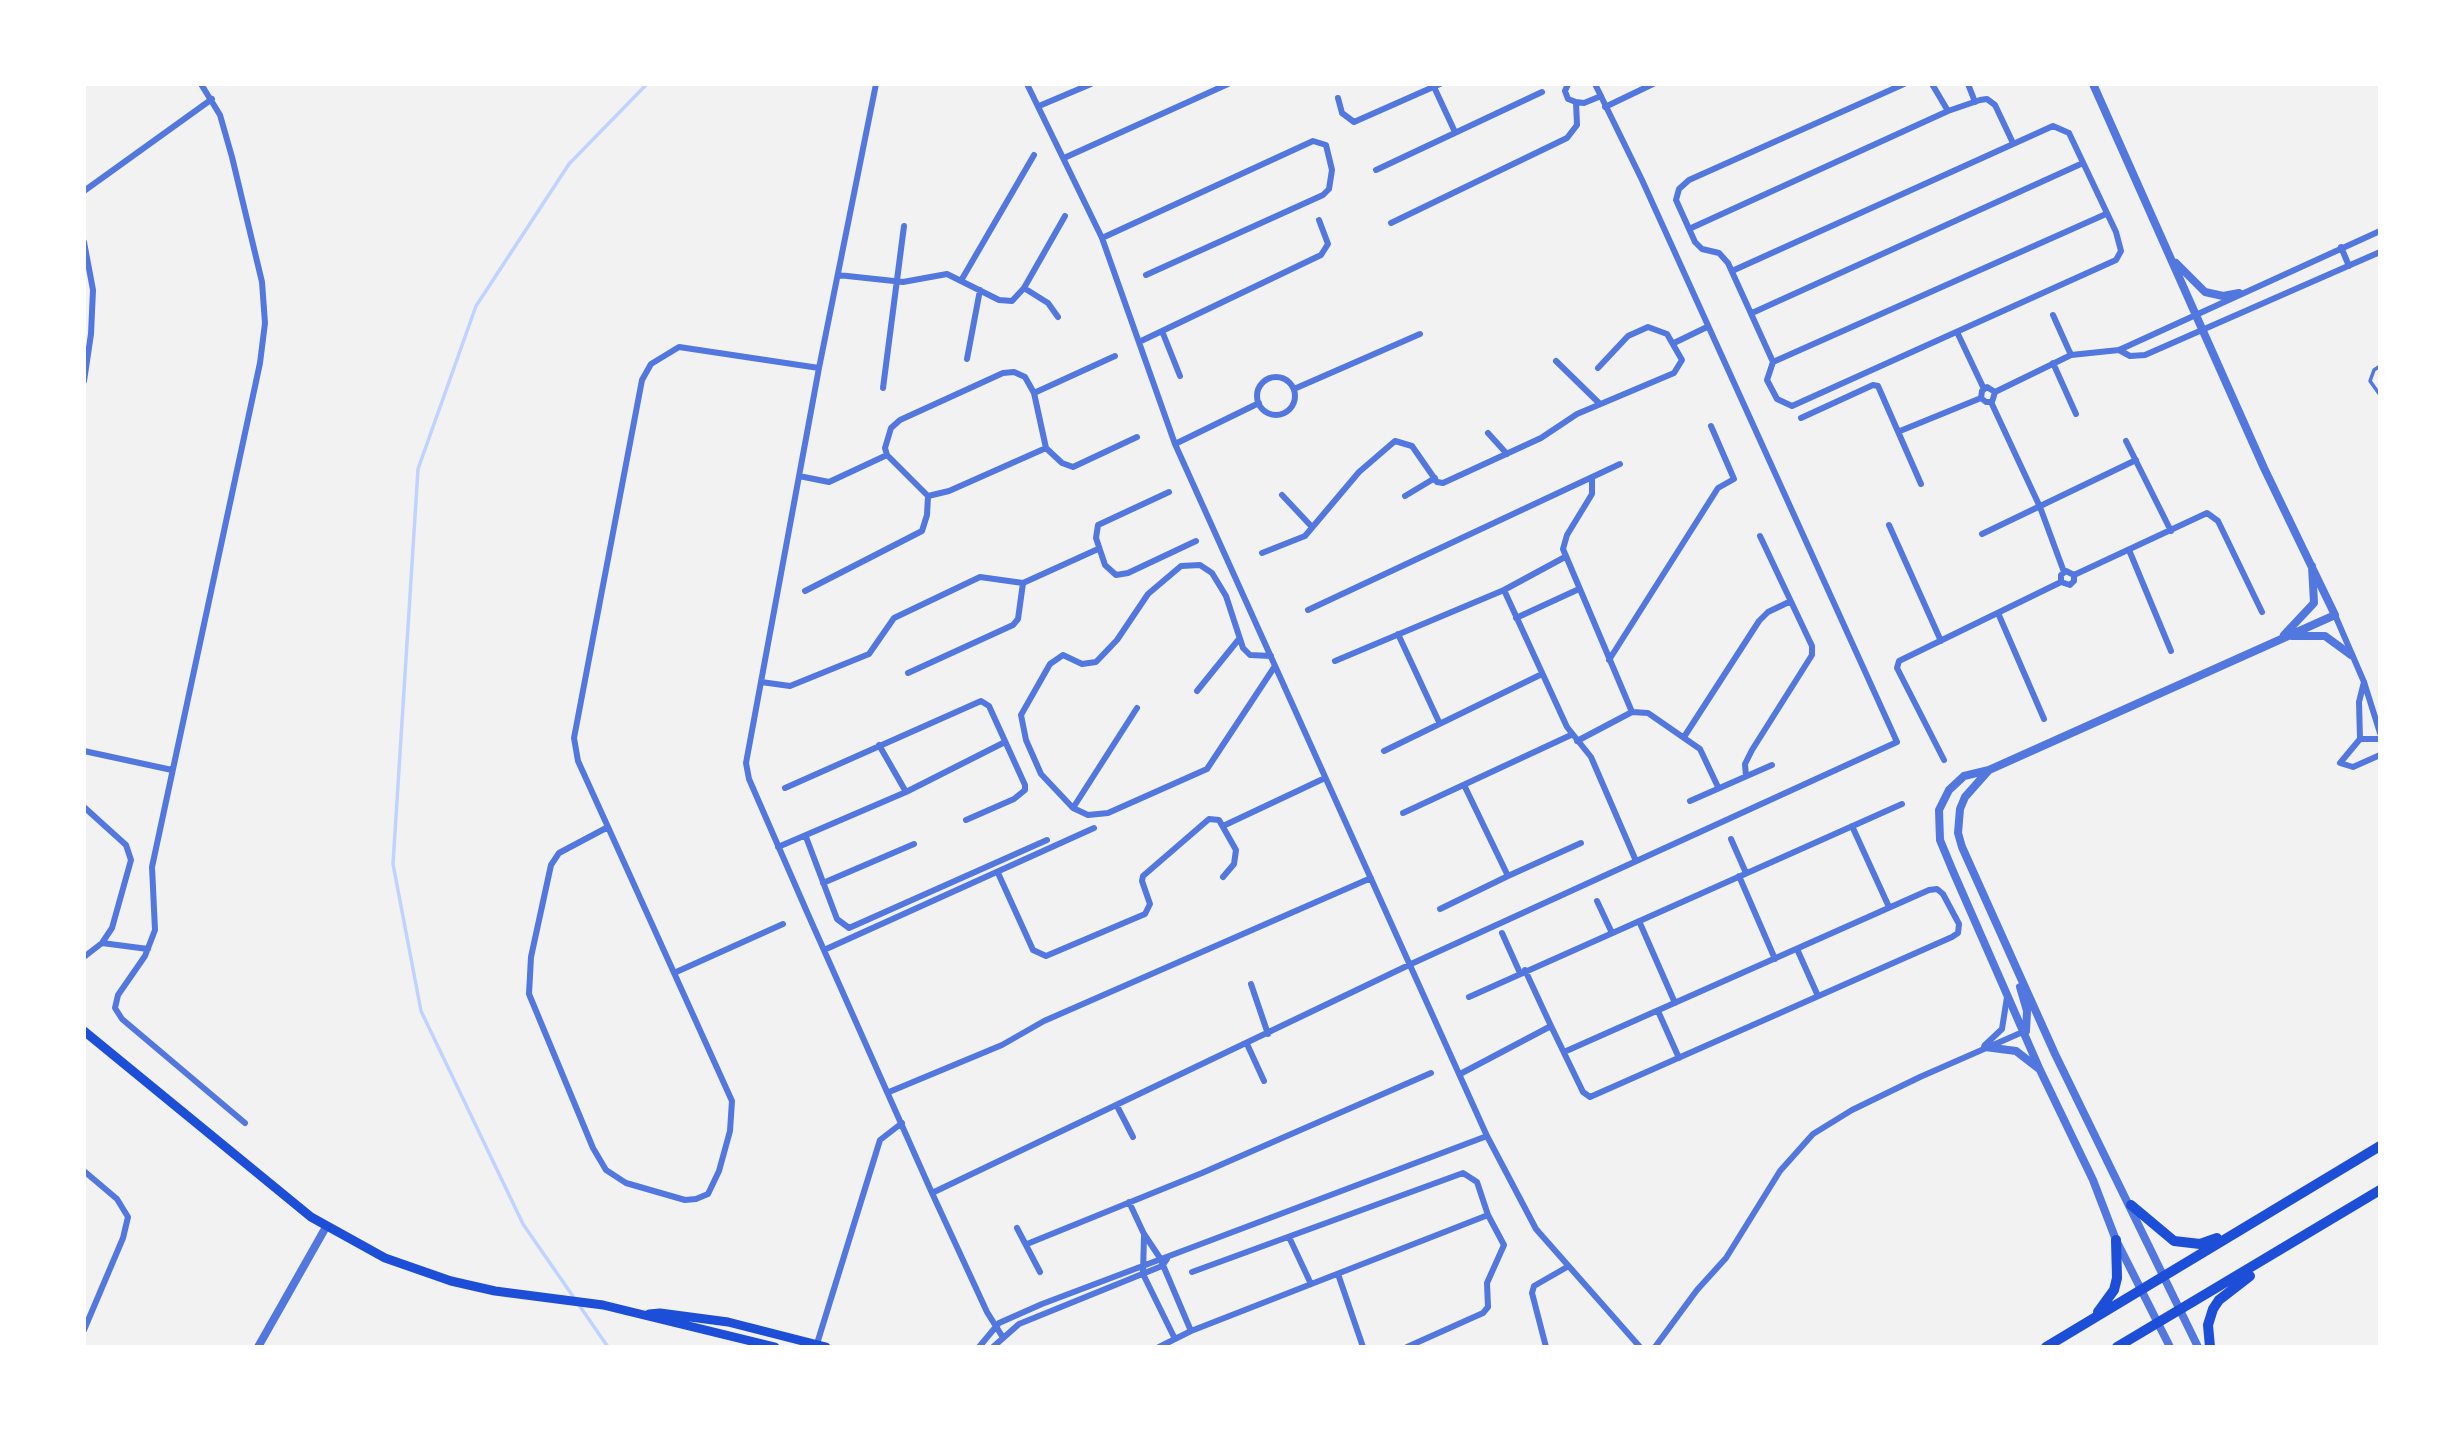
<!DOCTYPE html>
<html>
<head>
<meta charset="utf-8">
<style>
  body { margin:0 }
  #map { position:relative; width:2464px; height:1431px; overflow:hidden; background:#f2f2f2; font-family:"IBM Plex Sans",sans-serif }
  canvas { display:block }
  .frame { position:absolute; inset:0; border:86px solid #fff; pointer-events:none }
</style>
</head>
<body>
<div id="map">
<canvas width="2464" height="1431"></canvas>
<div class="frame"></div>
</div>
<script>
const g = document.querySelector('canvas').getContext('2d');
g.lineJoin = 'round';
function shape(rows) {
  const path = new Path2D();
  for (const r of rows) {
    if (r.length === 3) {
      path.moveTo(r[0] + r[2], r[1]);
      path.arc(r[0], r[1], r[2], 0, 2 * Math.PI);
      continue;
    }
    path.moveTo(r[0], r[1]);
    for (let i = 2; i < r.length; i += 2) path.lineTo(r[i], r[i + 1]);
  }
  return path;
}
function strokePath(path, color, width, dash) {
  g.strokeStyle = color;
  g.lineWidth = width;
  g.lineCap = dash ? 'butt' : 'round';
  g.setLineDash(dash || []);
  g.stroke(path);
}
strokePath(shape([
  [608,1347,523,1224,421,1011,393,864,418,469,476,306,569,164,647,84]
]), '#bfd3fe', 3.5);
strokePath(shape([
  [2380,366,2374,370,2370,381,2380,395]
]), '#5277de', 3.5);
strokePath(shape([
  [201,84,220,115,232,157,262,282,265,323,260,363,152,867,155,930,145,956,118,995,115,1008,122,1019,245,1123],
  [876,84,819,368,746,763,749,779,807,912,932,1193,987,1312,1002,1336],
  [1027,84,1102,238,1175,444,1487,1136,1536,1229,1640,1347],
  [1568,84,1565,91,1568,99,1576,102,1584,103,1601,96],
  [1932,84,1948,111],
  [1968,84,1975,102],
  [1434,87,1455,132],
  [1338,98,1342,113,1354,122,1440,84],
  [1039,106,1091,84],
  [1605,107,1653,84],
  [1064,158,1228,84],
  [1376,170,1542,92],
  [84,191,212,99],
  [1391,223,1567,138,1577,125,1576,102],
  [1689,229,1948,111,1980,100,1987,99,1995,105,2013,143],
  [1102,238,1313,141,1326,145,1332,170,1329,189,1323,195,1146,275],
  [84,242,93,290,91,334,84,381],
  [2341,247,2349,266],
  [1732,271,2053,126,2069,133,2116,232,2121,251,2116,260,1792,406,1777,399,1767,380,1773,362,2106,214],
  [838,275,903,282,947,274,999,300,1012,301,1024,288,1065,216],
  [962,279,1034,155],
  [1024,288,1048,303,1058,317],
  [1752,313,2083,163],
  [2053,315,2071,355],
  [1162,331,1180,376],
  [1957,332,1984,389],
  [1139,342,1321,255,1328,244,1319,220],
  [1674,343,1707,327],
  [2119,350,2130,356,2145,355,2380,252],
  [967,359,980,290],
  [1556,361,1600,404],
  [1773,362,1728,263,1719,253,1702,249,1695,242,1676,200,1679,189,1689,180,1904,84],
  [2053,363,2076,414],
  [1276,396,19],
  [883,388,904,226],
  [1294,389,1420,334],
  [1995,392,1987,387,1982,391,1981,398,1986,402,1992,402,1995,392,2071,355,2119,350,2380,231],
  [1034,393,1115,356],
  [1991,402,2040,507,2064,572],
  [1801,418,1873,385,1878,386,1921,484],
  [1900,431,1981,398],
  [1488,433,1507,454],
  [2126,441,2171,531],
  [1175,444,1259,403],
  [1046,448,1062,463,1073,467,1137,437],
  [799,476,829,482,887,455],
  [1592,479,1592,494,1567,535,1563,549,1632,712],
  [1169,492,1098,525,1096,538,1105,565,1116,575,1128,573,1196,541],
  [1282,495,1312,527],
  [1405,496,1435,478],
  [1889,525,1941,641],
  [1982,534,2136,460],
  [2129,550,2171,651],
  [1262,553,1305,536,1359,472,1395,441,1412,446,1437,482,1443,483,1541,438,1577,414,1674,373,1682,360,1667,334,1648,327,1628,336,1598,368],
  [2074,575,2074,581,2070,585,2061,582,2061,575,2066,571,2074,575,2207,513,2218,521,2262,612],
  [1504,590,1567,727,1591,757,1636,861],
  [805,591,922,531,927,515,928,496,887,455,885,448,891,428,900,420,1003,373,1014,372,1025,377,1034,393,1046,448,949,491,928,496],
  [1308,610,1620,464],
  [1998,613,2044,719],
  [2335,615,2364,682,2380,733],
  [1516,618,1579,589],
  [1398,634,1439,722],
  [1271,656,1250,655,1243,648,1226,596,1212,573,1200,565,1181,566,1148,594,1117,640,1096,662,1082,664,1063,655,1050,664,1021,715,1026,740,1041,774,1073,808,1088,815,1108,813,1207,769,1275,666],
  [1609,660,1718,488,1734,479,1711,426],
  [1335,661,1504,590,1565,557],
  [908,673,1013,625,1018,619,1023,583],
  [761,682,790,686,869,654,894,618,980,577,1023,583,1098,549],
  [1197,691,1239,639],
  [1684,737,1759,621,1768,612,1789,602],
  [2360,739,2359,702,2364,682],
  [2380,739,2360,739,2340,763,2353,767,2380,755],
  [1577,741,1632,712,1648,713,1700,749,1718,787],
  [879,745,906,792],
  [84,751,172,770],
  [1384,751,1542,674],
  [1944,760,1897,668,1899,661,2061,582],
  [1746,776,1745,764,1752,750,1812,655,1812,646,1760,536],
  [785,788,981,701,989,706,1025,785,1025,790,1014,799,966,820],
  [1690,801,1772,765],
  [84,807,126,845,131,860,112,928,102,943,84,957],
  [1073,808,1137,708],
  [1403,813,1571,735],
  [1223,826,1325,778],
  [1852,826,1889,907],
  [608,827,732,1101,730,1131,719,1171,708,1194,696,1199,685,1200,626,1183,606,1170,593,1148,529,994,531,957,551,865,559,853,608,827],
  [608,827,578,761,574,738,642,380,651,364,679,347,819,368],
  [806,837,837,919,849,928,1047,840],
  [1731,839,1746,873],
  [778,847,906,792,1005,742],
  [998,873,1033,950,1046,956,1145,914,1150,904,1142,881,1143,876,1209,819,1219,820,1236,850,1234,864,1223,877],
  [1508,876,1581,843],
  [1739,876,1775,959],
  [823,883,914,844],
  [1597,901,1612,933],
  [1440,909,1508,876,1465,787],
  [1639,921,1675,1003],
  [1502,933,1520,973],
  [102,943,148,949],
  [1797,949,1818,996],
  [824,950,1094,828],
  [1525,970,1551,1026,1583,1092,1590,1097,1952,937,1958,933,1959,924,1943,894,1937,889,1929,890,1564,1052],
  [674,973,783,924],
  [1251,984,1268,1034],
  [1469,997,1902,804],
  [1658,1011,1679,1058],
  [1247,1044,1264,1081],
  [1985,1045,2002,1029,2007,997],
  [1462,1073,1551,1026],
  [889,1092,1002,1045,1044,1021,1371,878],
  [1117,1106,1133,1137],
  [84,1171,117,1199,128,1217,123,1238,84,1330],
  [932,1193,1411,964,1897,742,1642,180,1595,84],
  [1129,1202,1144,1234,1160,1258,1191,1331],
  [1017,1228,1040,1272],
  [1144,1236,1143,1274,1175,1339],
  [1289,1237,1311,1284],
  [1027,1244,1202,1173,1431,1073],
  [1192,1272,1463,1173,1477,1182,1488,1215],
  [1338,1274,1363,1347],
  [816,1347,880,1140,902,1123],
  [979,1347,999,1323,1042,1304,1487,1136],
  [993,1347,1019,1324,1162,1266,1167,1259],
  [1159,1347,1191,1331,1488,1215,1504,1245,1487,1283,1488,1307,1483,1313,1407,1347],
  [1546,1347,1532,1293,1534,1286,1567,1267],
  [1655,1347,1697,1290,1726,1258,1780,1171,1813,1134,1852,1110,1920,1077,2025,1031]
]), '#5277de', 6);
strokePath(shape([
  [2093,84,2264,468,2335,615,1989,770,1964,776,1949,790,1939,810,1940,840,1952,869,2040,1070,2093,1180,2116,1240,2170,1347],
  [2176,263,2205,292,2223,296,2239,293],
  [2284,635,2314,603,2312,566],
  [2292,636,2325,636,2351,655],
  [1989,770,1965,797,1960,809,1958,833,1962,847,2055,1054,2198,1347],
  [2020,987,2027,1011,2026,1031],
  [1985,1047,2016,1051,2038,1068],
  [258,1347,326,1227]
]), '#5277de', 8);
strokePath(shape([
  [84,1031,311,1217,385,1258,451,1281,495,1291,603,1305,775,1347],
  [649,1314,660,1313,728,1322,826,1347]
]), '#1d4ed8', 9);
strokePath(shape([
  [2131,1205,2174,1241,2200,1244,2217,1238],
  [2098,1312,2114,1290,2117,1278,2116,1240],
  [2046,1347,2380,1146],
  [2117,1347,2380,1190],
  [2210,1347,2208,1325,2213,1309,2219,1300,2250,1276]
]), '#1d4ed8', 10);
</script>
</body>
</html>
